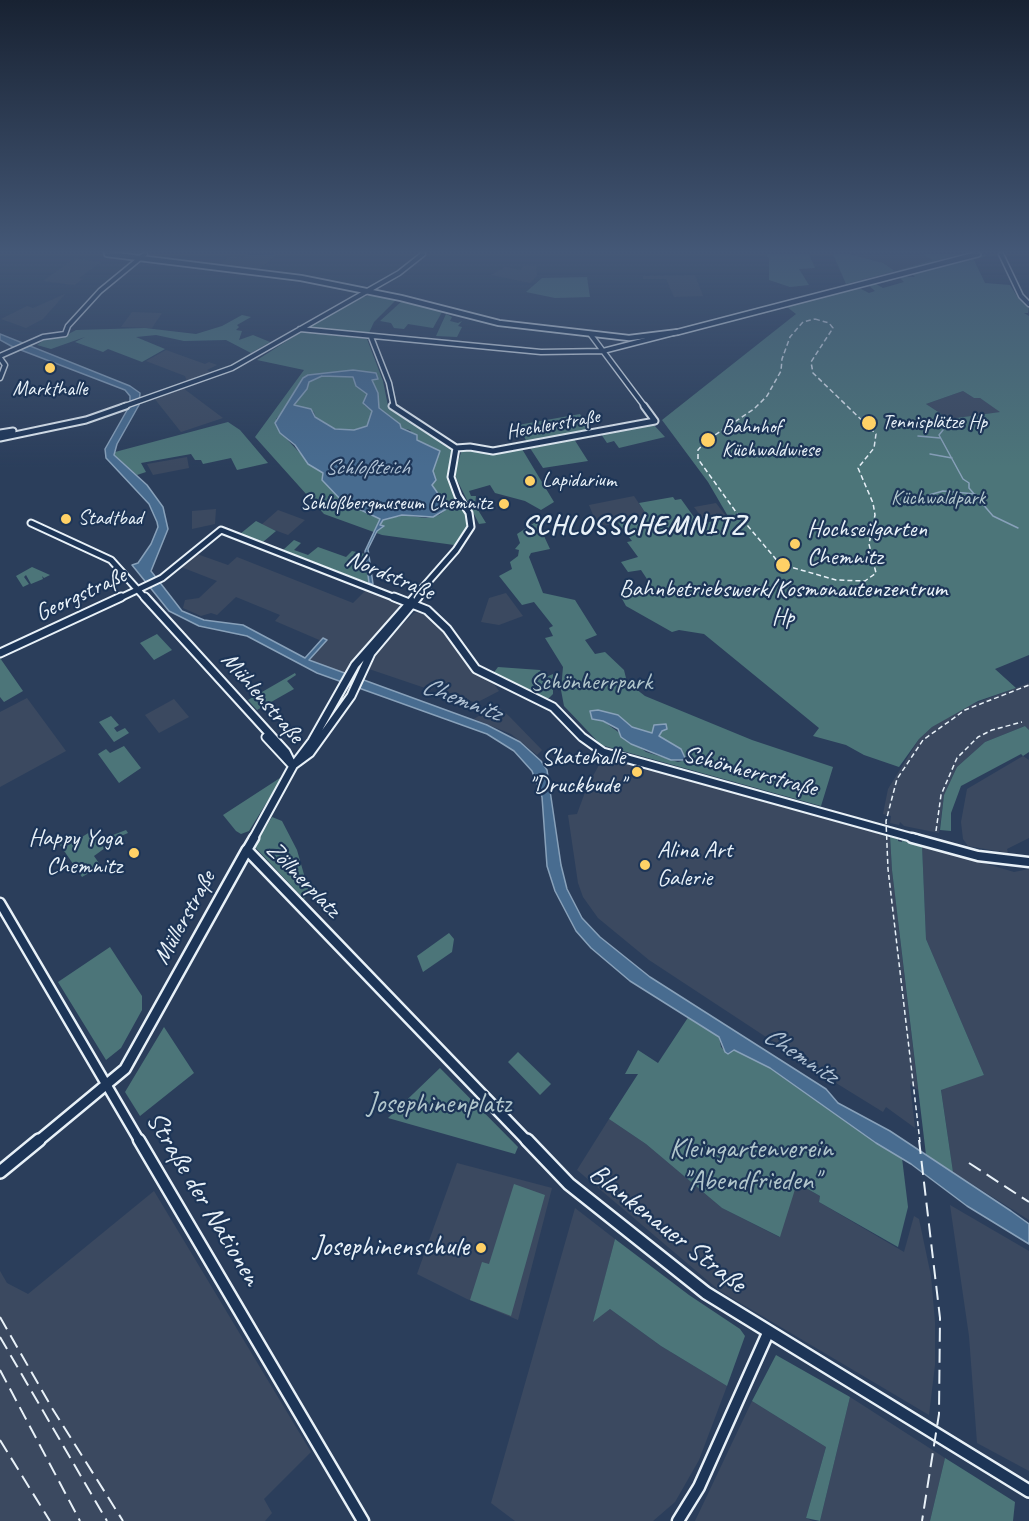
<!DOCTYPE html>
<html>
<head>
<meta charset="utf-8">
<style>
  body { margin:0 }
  canvas { display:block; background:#2b3e5b }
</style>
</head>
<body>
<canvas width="1029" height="1521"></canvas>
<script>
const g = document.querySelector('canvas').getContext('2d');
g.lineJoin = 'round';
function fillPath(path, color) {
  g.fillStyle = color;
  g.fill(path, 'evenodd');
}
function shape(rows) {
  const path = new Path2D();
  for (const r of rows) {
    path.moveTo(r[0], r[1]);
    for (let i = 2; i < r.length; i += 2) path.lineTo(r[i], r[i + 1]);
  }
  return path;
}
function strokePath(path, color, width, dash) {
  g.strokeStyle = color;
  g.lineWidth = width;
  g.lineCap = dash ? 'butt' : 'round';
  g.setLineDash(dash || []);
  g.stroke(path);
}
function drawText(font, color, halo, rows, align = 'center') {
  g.font = font + ' Caveat,sans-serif';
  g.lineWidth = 4.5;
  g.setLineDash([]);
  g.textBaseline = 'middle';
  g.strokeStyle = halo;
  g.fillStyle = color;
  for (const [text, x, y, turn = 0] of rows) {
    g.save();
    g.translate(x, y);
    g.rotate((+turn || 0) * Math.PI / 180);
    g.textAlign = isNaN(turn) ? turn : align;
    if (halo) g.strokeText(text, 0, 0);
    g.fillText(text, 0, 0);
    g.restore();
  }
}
fillPath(shape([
  [249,254,277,255,256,271,216,266,230,256,243,258],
  [850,254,923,254,933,260,895,271,883,263],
  [75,258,101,262,79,278,83,279,74,285,43,281],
  [523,266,536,266,537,276,530,283,491,275,505,267,521,270],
  [695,275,703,296,674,297,666,279,643,279,643,276],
  [65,294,43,319,26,328,1,319,27,306,33,308],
  [132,312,162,313,152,328,121,327],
  [166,350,205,364,209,362,217,365,207,370,211,373,187,381,185,376,146,361],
  [183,388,223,418,181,432,154,398],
  [963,391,974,398,980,398,1001,412,949,419,926,404],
  [187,457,189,468,153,475,147,464],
  [634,496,648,517,598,527,589,505],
  [716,503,726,516,704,520,694,507],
  [216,509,215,524,192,529,192,511],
  [278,510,305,520,288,535,261,525],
  [197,554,228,565,237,557,353,603,367,589,402,603,344,673,308,659,324,642,275,621,280,615,236,597,217,615,211,613,201,616,183,608,185,600,199,598,217,581,181,567],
  [506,593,523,616,499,625,481,622,489,598],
  [420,612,432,618,441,628,467,665,494,684,499,691,476,703,434,687,431,690,369,669,377,654,391,636,414,613],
  [1029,683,1029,730,1025,726,985,742,957,767,944,795,939,833,904,826,900,822,899,825,890,823,891,816,883,814,888,789,919,739,932,727,962,708],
  [27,698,66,751,0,787,0,712],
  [174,699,189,717,159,733,145,715],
  [496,705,509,716,542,750,537,755,511,734,474,719],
  [605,754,853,824,890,838,892,870,918,1090,910,1084,915,1128,886,1107,883,1112,836,1083,649,960,598,918,583,897,578,883,568,815,577,814,587,787],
  [1023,756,1029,760,1029,838,1007,849,1008,853,968,846,963,839,961,822,967,789],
  [922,845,1014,872,1029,869,1029,1220,953,1172,941,1089,984,1075,926,939],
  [609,1119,646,1144,722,1208,779,1237,796,1183,820,1196,819,1202,904,1252,914,1216,919,1219,931,1276,935,1322,935,1365,929,1415,720,1291,577,1170],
  [457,1163,552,1188,518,1320,467,1299,417,1274],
  [154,1191,311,1452,264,1499,272,1513,265,1521,0,1521,0,1271,7,1283,28,1294],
  [950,1205,1029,1251,1029,1471,977,1443,969,1336],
  [575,1208,615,1239,594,1320,610,1309,661,1346,727,1386,699,1460,675,1502,653,1521,515,1521,491,1503],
  [850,1397,945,1458,930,1521,820,1521],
  [752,1401,826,1447,806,1518,813,1521,695,1521]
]), '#3b4960');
fillPath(shape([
  [766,254,809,254,815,268,799,269,809,285,790,287,769,280,769,259],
  [833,254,850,254,883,263,895,271,932,260,923,254,962,254,846,284],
  [984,254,998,256,989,255,974,260,985,283,1010,285,1018,298,1029,306,1028,313,1024,313,1029,316,1029,655,995,669,1016,688,978,701,932,727,919,739,899,767,864,755,846,745,813,736,819,728,704,634,679,630,672,632,626,606,620,595,653,588,641,570,628,572,621,562,638,557,627,542,632,541,618,523,620,522,619,520,626,518,628,521,648,517,639,503,673,497,675,500,681,499,699,524,729,518,708,482,662,420,796,314,787,307,857,287,869,293,875,291,867,284,874,283,883,288,904,282,898,276,915,277,911,273],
  [963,391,974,398,980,398,1000,412,949,419,926,404],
  [587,277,590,297,555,298,526,292,542,278],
  [372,295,396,300,374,322,368,335,306,328,363,297],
  [402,301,442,312,433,328,408,324,404,329,394,328,391,323,380,321],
  [446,314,452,317,450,321,458,323,462,321,458,326,462,327,457,337,436,336],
  [242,315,251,317,237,325,239,327,236,330,242,331,239,340,253,335,270,342,251,353,226,340,184,341,156,335,136,337,165,349,142,362,108,349,103,352,75,342,85,337,51,349,37,345,47,338,63,337,76,330,145,328,196,334,222,326],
  [301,332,367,339,383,381,388,406,455,445,451,472,470,520,467,531,454,545,382,535,324,514,255,437,304,370,257,360],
  [349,371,375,375,377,379,371,380,378,393,379,408,400,424,401,428,410,430,417,440,432,447,437,457,432,471,436,480,432,485,448,508,439,515,426,518,402,515,398,517,322,478,323,473,313,467,281,433,276,419,287,406,300,382,308,375],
  [322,376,353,377,357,386,367,394,364,405,372,411,367,426,354,430,335,429,315,417,314,412,293,405,309,382],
  [580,414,592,432,528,444,518,425],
  [228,422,240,430,268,463,237,470,231,458,203,464,201,460,195,460,191,454,141,463,146,472,137,475,114,455,115,452],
  [654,425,665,437,619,448,614,441,607,443,601,434],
  [574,439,588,461,543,468,530,448],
  [522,449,554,502,541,510,525,501,495,493,490,485,469,491,471,496,476,496,475,505,486,523,479,524,456,478,455,470,462,450,488,453],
  [256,521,276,531,263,542,240,534],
  [537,521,550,549,531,553,529,557,543,593,575,600,597,635,585,640,595,654,605,652,624,670,627,682,645,696,752,740,833,767,821,806,601,745,564,706,561,690,563,667,545,638,553,636,549,628,553,626,534,602,522,605,499,576,512,569,510,562,518,556,519,550,515,549,520,543,517,534],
  [618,715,632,727,653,734,655,729,662,731,659,736,681,749,686,760,678,762,646,752,603,721],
  [294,540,301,543,294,550,308,555,318,547,346,557,352,551,365,554,369,583,283,550],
  [32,567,50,575,44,578,42,576,43,579,31,584,26,575,24,577,29,584,23,587,16,576],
  [157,634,172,650,154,660,140,643],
  [0,658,23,691,4,702,0,697],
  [498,667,540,670,544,678,553,674,553,694,549,698,543,698,492,675],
  [295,673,296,675,287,681,294,689,257,710,248,700],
  [111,716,119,725,114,728,117,732,125,728,129,733,114,742,99,722],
  [1025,726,1029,730,1029,752,1023,756,1021,754,961,786,951,813,951,831,940,830,944,795,957,767,985,742],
  [124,746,141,768,119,783,98,754,106,749,110,753],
  [283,776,249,831,241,834,236,831,223,815],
  [272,817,282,821,297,850,309,892,304,899,254,846],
  [93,830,100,840,126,830,128,833,102,844,105,848,94,856,101,866,82,877,58,842,70,836,74,842],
  [890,836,898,838,898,841,902,842,902,839,922,845,926,939,984,1075,941,1090,953,1172,926,1155,892,870],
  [449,933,454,939,452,952,423,972,417,956],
  [110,947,142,996,142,1010,121,1048,106,1060,58,982],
  [689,1016,719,1037,721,1047,728,1054,734,1050,770,1068,902,1158,908,1207,898,1247,819,1202,820,1196,797,1183,780,1237,722,1208,646,1144,609,1119,638,1074,625,1074,638,1050,658,1063],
  [164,1027,194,1073,140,1116,125,1092],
  [518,1052,551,1084,540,1095,508,1062],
  [440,1068,518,1147,515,1154,388,1118],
  [514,1184,545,1195,511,1316,470,1300,482,1262,489,1264],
  [615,1239,689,1295,740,1329,745,1336,727,1386,661,1346,610,1309,593,1322],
  [776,1355,850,1397,820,1521,806,1518,826,1447,752,1401],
  [945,1458,1015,1502,1013,1521,930,1521]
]), '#4c7579');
const water = shape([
  [0,334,130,386,140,393,139,405,117,444,114,455,147,485,163,507,168,529,151,571,182,611,204,620,243,625,305,658,323,638,327,640,309,660,487,725,520,742,541,761,547,770,561,865,567,889,582,918,600,937,650,977,826,1089,838,1103,890,1131,1011,1211,1029,1224,1029,1244,967,1206,911,1164,876,1143,770,1068,734,1050,728,1054,725,1052,719,1037,630,981,591,948,576,931,555,891,547,866,542,797,532,771,514,751,487,734,317,673,247,636,199,626,169,611,132,565,138,563,151,544,158,527,157,522,149,504,106,458,105,449,130,405,130,396,125,390,13,347,0,340,0,334],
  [353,370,376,373,378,379,372,380,378,393,379,408,400,424,401,428,417,435,417,440,440,451,433,471,436,480,432,485,448,508,433,517,402,515,383,520,380,525,384,526,377,531,368,549,373,584,369,583,365,551,380,519,342,501,322,480,323,473,308,464,295,445,280,433,275,423,303,378,308,375,353,370],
  [322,376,353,377,356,386,367,394,363,403,372,411,367,426,354,430,335,429,315,417,311,409,294,405,307,389,309,382,322,376],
  [598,710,618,715,632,727,652,733,654,725,666,724,667,729,662,731,659,736,681,749,686,760,671,760,631,744,621,737,618,729,603,721,592,719,590,711,598,710]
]);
fillPath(water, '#486c90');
strokePath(water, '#88a1ba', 1.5);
strokePath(shape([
  [943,430,939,435,963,479,969,483,969,488,993,516,1018,528],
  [918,436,940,438],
  [930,454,952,458],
  [929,495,943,491,975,494]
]), '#88a1ba', 1.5);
const secondaryFar4 = shape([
  [1001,254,1021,296,1029,304],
  [300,329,541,352,603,351,677,332],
  [591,335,645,407],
  [371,337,389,383,394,407],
  [0,356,43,337,65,334,68,326,100,291,145,254],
  [0,358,5,365,0,378],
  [122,407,232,368,399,273,423,254]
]);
const secondaryFar3 = shape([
  [392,406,456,448,451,477,458,496,469,513,471,527,456,550,413,599],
  [0,433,13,431],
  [0,438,86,420,126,406],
  [456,448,470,447,493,451,655,421,644,406],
  [31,523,111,560,146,599],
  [118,599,162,578,221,530,398,599],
  [417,599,427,587]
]);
const secondaryFar2 = shape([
  [145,597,286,752,293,766],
  [394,597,427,610,447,629,476,669,553,707,582,737,603,752,917,839],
  [0,653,121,597],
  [266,737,291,764],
  [295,764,310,753,351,696,371,653,418,597],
  [253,839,293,766,312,741,355,665,415,597]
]);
const secondaryFar1 = shape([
  [912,838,978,856,1029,862],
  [247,850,254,838],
  [0,903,140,1142]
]);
const secondary = shape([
  [139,1140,363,1521],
  [678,1521,699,1487,768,1333]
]);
const primaryFar2 = shape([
  [107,254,301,278,401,298,499,323,629,338,678,332,978,254]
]);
const primaryFar1 = shape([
  [37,1142,125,1069,247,850,528,1142]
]);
const primary = shape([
  [527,1140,569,1184,706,1293,1029,1491],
  [0,1172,39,1140]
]);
strokePath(secondaryFar4, '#e8f1f8', 7);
strokePath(secondaryFar3, '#e8f1f8', 9);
strokePath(secondaryFar2, '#e8f1f8', 11);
strokePath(secondaryFar1, '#e8f1f8', 13);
strokePath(secondary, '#e8f1f8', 15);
strokePath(primaryFar2, '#e8f1f8', 8);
strokePath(primaryFar1, '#e8f1f8', 14);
strokePath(primary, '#e8f1f8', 16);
strokePath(secondaryFar4, '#1d3557', 4);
strokePath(secondaryFar3, '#1d3557', 5);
strokePath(secondaryFar2, '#1d3557', 7);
strokePath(secondaryFar1, '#1d3557', 8);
strokePath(secondary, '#1d3557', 10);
strokePath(primaryFar2, '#1d3557', 4.5);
strokePath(primaryFar1, '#1d3557', 9);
strokePath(primary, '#1d3557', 11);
strokePath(shape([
  [815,319,829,323,833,328,811,362,813,373,876,434,874,448,858,468,873,503,875,515,869,544,876,573,865,581,836,580,780,564,736,512,698,459,698,450,706,441,754,409,767,396,781,371,782,359,790,337,803,322,815,319],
  [936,831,941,795,957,758,978,737,992,730,1022,722],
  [920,1142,888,869,886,821,897,779,923,740,965,710,1029,685]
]), '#e8f1f8', 1.5, [5, 3]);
strokePath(shape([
  [919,1140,940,1318,939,1414,922,1521],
  [969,1163,1029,1202],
  [0,1317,52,1408,123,1521],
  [0,1337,107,1521],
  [0,1370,80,1521],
  [0,1440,50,1521]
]), '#e8f1f8', 2, [14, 7]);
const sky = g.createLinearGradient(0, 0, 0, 467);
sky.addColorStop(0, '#182232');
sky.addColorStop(0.54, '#445877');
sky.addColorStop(1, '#44587700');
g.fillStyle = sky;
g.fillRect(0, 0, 1029, 467);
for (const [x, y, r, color] of [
  [50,368,6,"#ffd166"],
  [869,423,8,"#ffd166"],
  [708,440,8,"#ffd166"],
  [530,481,6,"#ffd166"],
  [504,504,6,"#ffd166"],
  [66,519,6,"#ffd166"],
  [795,544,6,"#ffd166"],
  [783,565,8,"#ffd166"],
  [637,772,6,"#ffd166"],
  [134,853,6,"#ffd166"],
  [645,865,6,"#ffd166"],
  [481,1248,6,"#ffd166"]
]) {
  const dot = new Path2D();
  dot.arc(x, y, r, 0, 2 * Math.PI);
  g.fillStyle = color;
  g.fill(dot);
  strokePath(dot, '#1d3557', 2);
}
drawText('20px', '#e8f1f8', '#1d3557', [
  ["Markthalle",50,390,"center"],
  ["Tennisplätze Hp",882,423],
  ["Bahnhof",722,428],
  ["Küchwaldwiese",722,451],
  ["Lapidarium",542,481],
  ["Schloßbergmuseum Chemnitz",492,504,"right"],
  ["Stadtbad",78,519]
], 'left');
drawText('20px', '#e8f1f8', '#1d3557', [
  ["Hechlerstraße",553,425,-10]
]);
drawText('20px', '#b1c6cc', '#1d3557', [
  ["Küchwaldpark",938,499]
]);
drawText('italic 22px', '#b0c2d4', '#1d3557', [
  ["Schloßteich",367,468]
]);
drawText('24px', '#e8f1f8', '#1d3557', [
  ["Hochseilgarten",807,530],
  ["Chemnitz",807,558],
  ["Bahnbetriebswerk/Kosmonautenzentrum",783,590,"center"],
  ["Hp",783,618,"center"],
  ["Skatehalle",625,758,"right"],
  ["\"Druckbude\"",625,786,"right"],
  ["Happy Yoga",122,839,"right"],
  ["Chemnitz",122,867,"right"],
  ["Alina Art",657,851],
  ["Galerie",657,879]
], 'left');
drawText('24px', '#e8f1f8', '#1d3557', [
  ["Nordstraße",390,576,23],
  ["Georgstraße",81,595,-25],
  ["Mühlenstraße",262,698,49],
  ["Schönherrstraße",750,772,15],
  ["Zöllnerplatz",303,880,46],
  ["Müllerstraße",185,918,-61]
]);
drawText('24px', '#b1c6cc', '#1d3557', [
  ["Schönherrpark",591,683]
]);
g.letterSpacing = '1.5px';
drawText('bold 26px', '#e8f1f8', '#1d3557', [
  ["SCHLOSSCHEMNITZ",634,526]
]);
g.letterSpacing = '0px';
drawText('italic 26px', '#b0c2d4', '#1d3557', [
  ["Chemnitz",461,700,21],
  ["Chemnitz",800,1056,33]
]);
drawText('28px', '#b1c6cc', '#1d3557', [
  ["Josephinenplatz",439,1105],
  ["Kleingartenverein",751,1150],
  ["\"Abendfrieden\"",751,1182]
]);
drawText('28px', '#e8f1f8', '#1d3557', [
  ["Straße der Nationen",203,1199,59],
  ["Blankenauer Straße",667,1229,38]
]);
drawText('28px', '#e8f1f8', '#1d3557', [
  ["Josephinenschule",469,1248]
], 'right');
</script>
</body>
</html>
